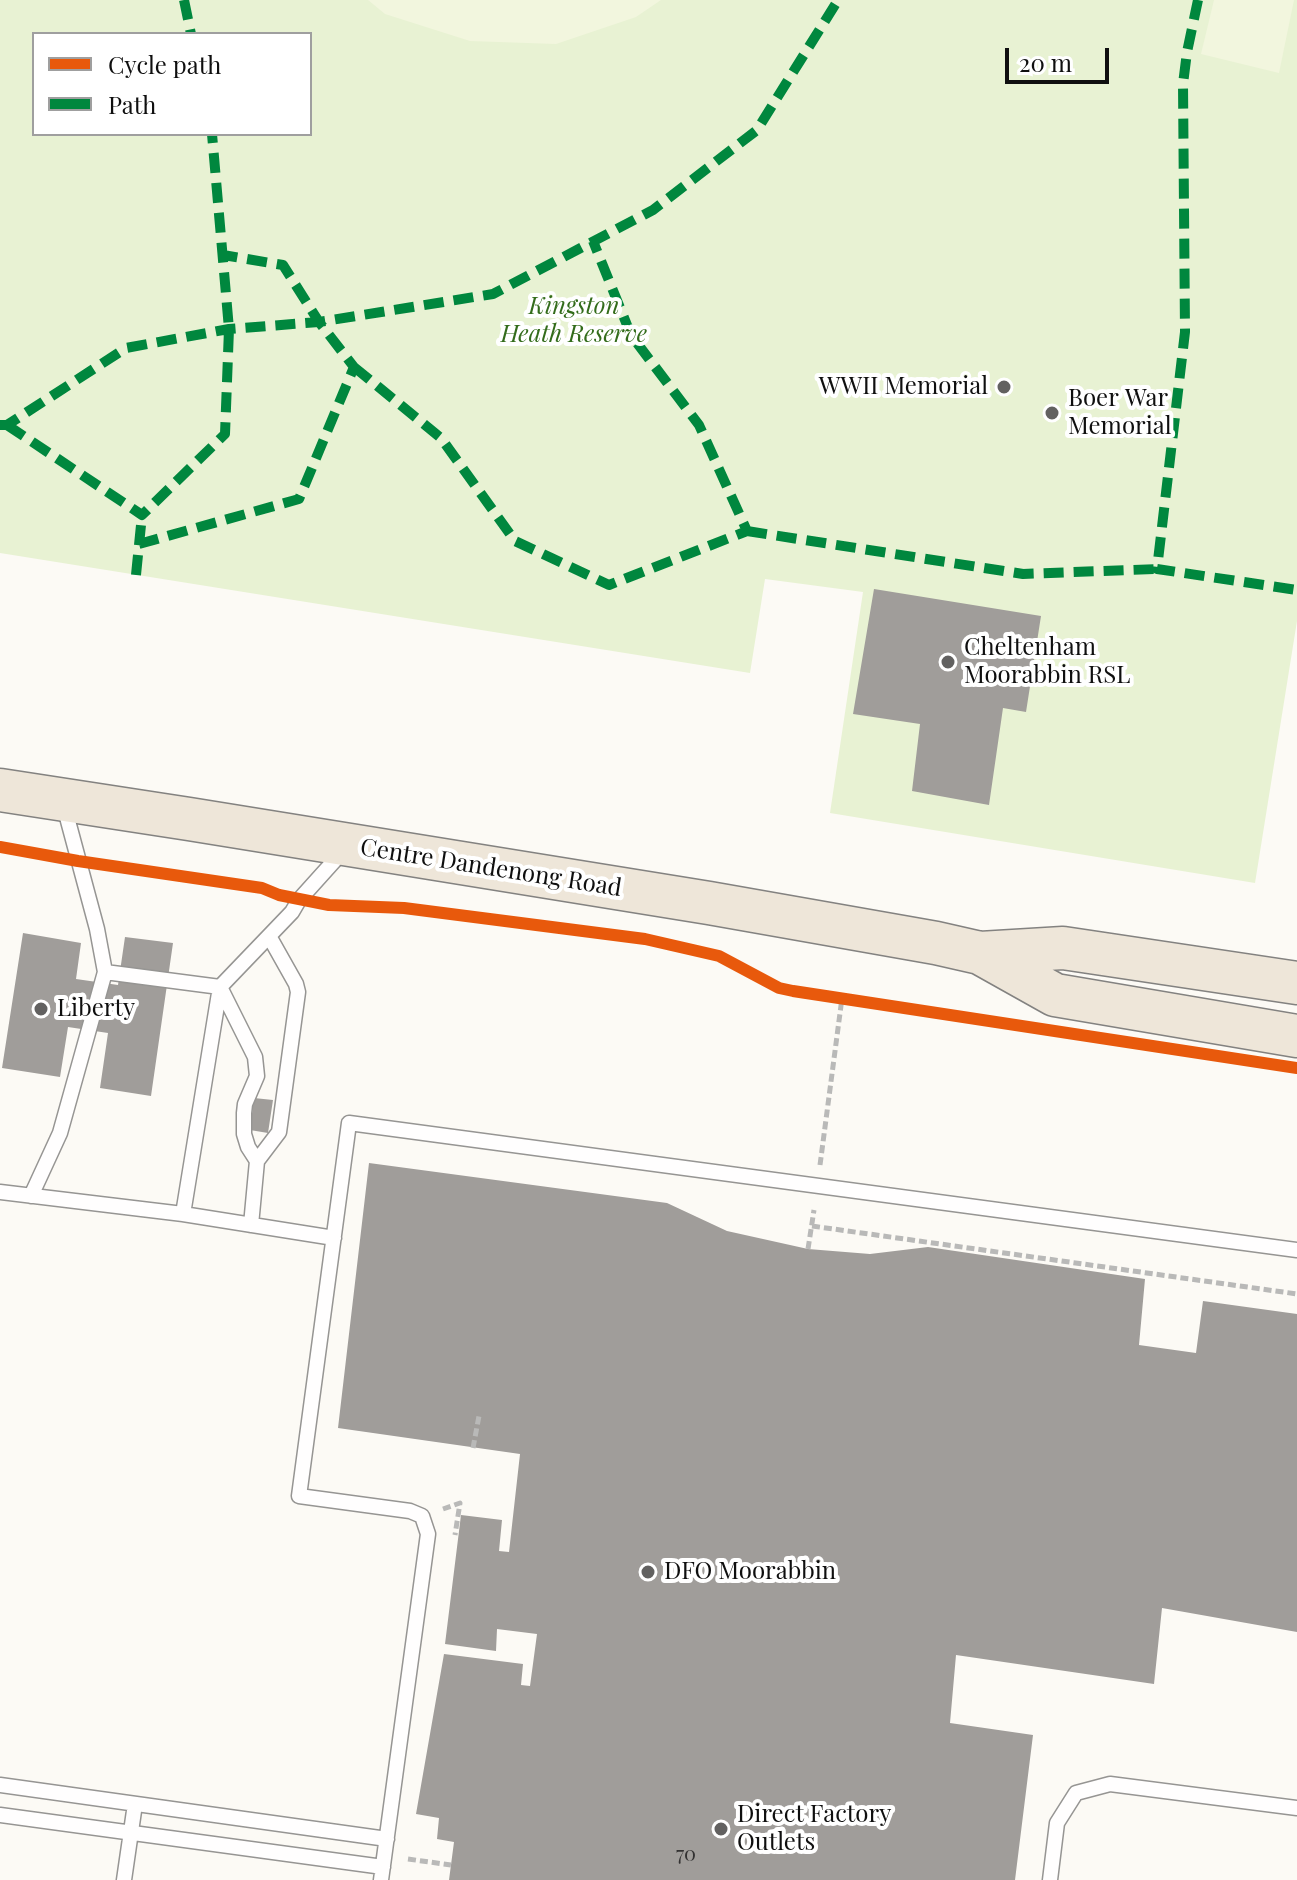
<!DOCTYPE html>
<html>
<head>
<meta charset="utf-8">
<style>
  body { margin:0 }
  #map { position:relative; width:1297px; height:1880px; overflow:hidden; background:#fcfaf5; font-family:"Playfair Display",serif }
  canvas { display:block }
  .legend { position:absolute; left:32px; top:32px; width:280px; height:104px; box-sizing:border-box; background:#fff; border:2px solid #9f9f9f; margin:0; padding:10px 14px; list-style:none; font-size:24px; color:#0f0f0f }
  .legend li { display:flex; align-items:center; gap:16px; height:40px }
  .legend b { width:40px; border:2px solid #9f9f9f }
  .scale { position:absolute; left:1005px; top:48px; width:104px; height:36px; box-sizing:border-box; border:4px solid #0f0f0f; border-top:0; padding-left:10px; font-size:24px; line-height:28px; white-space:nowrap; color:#0f0f0f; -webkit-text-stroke:6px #fff; paint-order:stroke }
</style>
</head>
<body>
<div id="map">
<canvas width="1297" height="1880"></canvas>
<ul class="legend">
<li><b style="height:10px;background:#e8590c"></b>Cycle path</li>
<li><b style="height:10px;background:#00873e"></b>Path</li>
</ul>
<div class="scale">20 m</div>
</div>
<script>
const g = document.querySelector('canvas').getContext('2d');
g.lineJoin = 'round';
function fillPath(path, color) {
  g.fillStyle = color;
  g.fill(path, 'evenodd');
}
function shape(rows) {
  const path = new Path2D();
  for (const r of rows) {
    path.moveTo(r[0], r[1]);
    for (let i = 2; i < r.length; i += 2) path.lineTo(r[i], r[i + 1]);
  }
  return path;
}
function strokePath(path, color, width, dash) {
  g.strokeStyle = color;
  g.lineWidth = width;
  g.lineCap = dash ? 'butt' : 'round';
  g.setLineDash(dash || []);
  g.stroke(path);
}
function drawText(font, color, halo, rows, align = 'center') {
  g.font = font + ' "Playfair Display",serif';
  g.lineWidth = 8;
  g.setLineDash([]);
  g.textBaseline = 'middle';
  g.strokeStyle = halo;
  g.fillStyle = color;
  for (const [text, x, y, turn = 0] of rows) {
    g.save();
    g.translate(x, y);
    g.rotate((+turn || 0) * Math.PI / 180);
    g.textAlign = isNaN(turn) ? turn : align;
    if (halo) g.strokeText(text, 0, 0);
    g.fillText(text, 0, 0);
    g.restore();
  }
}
fillPath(shape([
  [0,0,1297,0,1297,621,1255,883,830,813,863,592,765,579,750,673,0,553],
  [34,34,310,34,310,134,34,134]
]), '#e8f2d3');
fillPath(shape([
  [368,0,661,0,636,17,556,44,470,41,385,14],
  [1214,0,1294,0,1279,73,1201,54]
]), '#f2f6de');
fillPath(shape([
  [874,589,1041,616,1026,712,1003,708,989,805,912,791,920,724,853,714],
  [23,933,81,943,76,979,118,985,125,937,173,943,151,1096,100,1088,108,1033,68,1027,60,1077,2,1068],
  [254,1098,273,1100,268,1133,250,1130],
  [369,1163,667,1203,727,1231,808,1249,870,1254,928,1247,1145,1279,1139,1345,1196,1353,1203,1301,1297,1314,1297,1632,1162,1608,1154,1684,956,1655,950,1723,1033,1735,1015,1880,449,1880,454,1842,437,1839,439,1818,416,1814,444,1654,523,1664,521,1685,530,1686,537,1634,497,1629,496,1651,445,1644,461,1515,502,1520,499,1551,509,1552,520,1454,338,1428]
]), '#a09d9a');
const lane = shape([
  [105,972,220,987],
  [220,987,255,1057,257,1076,245,1104,244,1113,244,1134,248,1147,257,1161],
  [0,1192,183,1214],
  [31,1196,60,1133,105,972,97,929,64,806],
  [251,1225,257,1161,279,1132,298,992,296,984,269,936],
  [334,1238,183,1214,220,987,292,912,299,900,344,850],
  [0,1785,387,1839],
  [0,1815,383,1867],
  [124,1880,135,1804],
  [381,1880,428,1534,422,1516,410,1511,299,1496,349,1123,1297,1250],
  [1050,1880,1057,1823,1076,1793,1110,1784,1297,1808]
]);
const primary = shape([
  [0,790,189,819,709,903,936,943,980,953,1055,995,1297,1036],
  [980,953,1063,948,1297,983]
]);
strokePath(lane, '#969593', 17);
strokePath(primary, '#838280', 45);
strokePath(shape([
  [820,1165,842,998],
  [812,1226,1297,1294],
  [808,1249,814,1210],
  [473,1448,479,1416],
  [443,1509,460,1503,455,1535],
  [408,1859,451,1865]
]), '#b9b9b8', 5, [8, 4]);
strokePath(lane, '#fffefe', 14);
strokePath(primary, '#eee6d9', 42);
strokePath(shape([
  [184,0,191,34],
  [1198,0,1187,52,1183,84,1185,332,1157,569,1297,590],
  [354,367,441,438,515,541,609,585,747,531,699,425,631,335,593,241],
  [0,425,7,425,126,348,229,329,319,322,493,294,653,210,757,130,838,0],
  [7,425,142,515,225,434,229,329,212,134],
  [747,531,1023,574,1157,569],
  [139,544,299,499,354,367,319,322,283,265,223,255],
  [136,575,142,515]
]), '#00873e', 10, [20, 10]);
strokePath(shape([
  [0,847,78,861,262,888,279,895,329,905,404,908,645,939,719,956,779,988,793,991,1297,1068]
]), '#e8590c', 12);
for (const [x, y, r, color] of [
  [1004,387,8,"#626160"],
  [1052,413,8,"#626160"],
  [948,662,8,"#626160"],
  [41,1009,8,"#626160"],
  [648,1572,8,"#626160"],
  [721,1829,8,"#626160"]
]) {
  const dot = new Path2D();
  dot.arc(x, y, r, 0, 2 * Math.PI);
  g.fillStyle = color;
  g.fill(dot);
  strokePath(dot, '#fff', 3);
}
drawText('20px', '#333232', null, [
  ["70",686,1855]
]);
drawText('italic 24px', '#336c1b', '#fff', [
  ["Kingston",574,307],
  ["Heath Reserve",574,335]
]);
drawText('24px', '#0f0f0f', '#fff', [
  ["WWII Memorial",988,387,"right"],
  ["Boer War",1068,399],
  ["Memorial",1068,427],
  ["Cheltenham",964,648],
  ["Moorabbin RSL",964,676],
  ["Liberty",57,1009],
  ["DFO Moorabbin",664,1572],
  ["Direct Factory",737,1815],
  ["Outlets",737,1843]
], 'left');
drawText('24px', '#0f0f0f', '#fff', [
  ["Centre Dandenong Road",491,868,9]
]);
</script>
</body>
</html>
